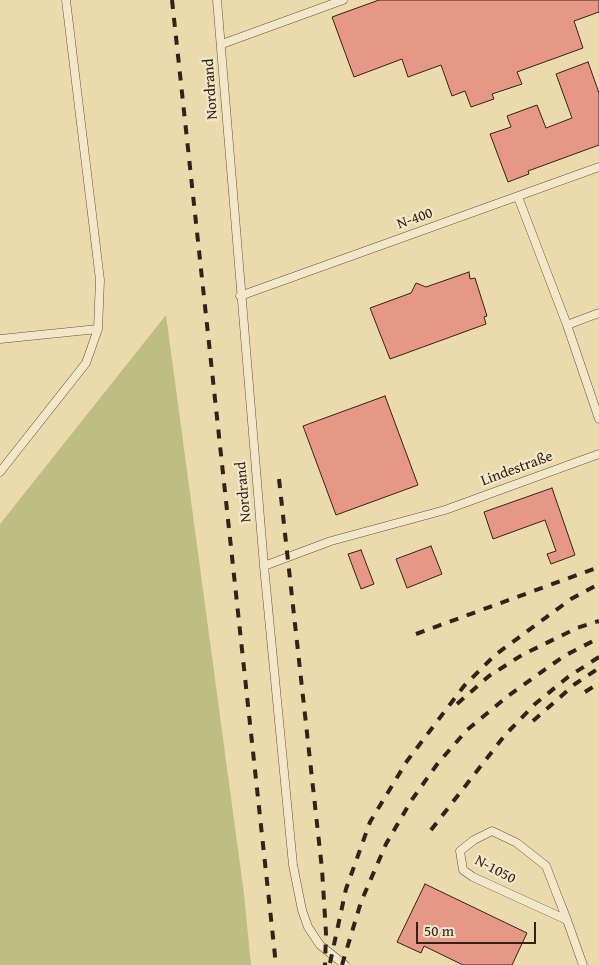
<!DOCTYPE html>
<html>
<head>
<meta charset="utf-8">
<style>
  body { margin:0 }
  #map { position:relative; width:599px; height:965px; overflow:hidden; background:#ebdbac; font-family:"Gentium Book Plus",serif }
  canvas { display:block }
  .scale { position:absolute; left:416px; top:922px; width:120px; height:22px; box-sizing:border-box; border:2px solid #342219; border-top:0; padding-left:6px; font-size:15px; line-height:18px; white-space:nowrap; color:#342219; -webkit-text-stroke:4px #f2e8c9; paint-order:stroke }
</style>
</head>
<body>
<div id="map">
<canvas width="599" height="965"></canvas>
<div class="scale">50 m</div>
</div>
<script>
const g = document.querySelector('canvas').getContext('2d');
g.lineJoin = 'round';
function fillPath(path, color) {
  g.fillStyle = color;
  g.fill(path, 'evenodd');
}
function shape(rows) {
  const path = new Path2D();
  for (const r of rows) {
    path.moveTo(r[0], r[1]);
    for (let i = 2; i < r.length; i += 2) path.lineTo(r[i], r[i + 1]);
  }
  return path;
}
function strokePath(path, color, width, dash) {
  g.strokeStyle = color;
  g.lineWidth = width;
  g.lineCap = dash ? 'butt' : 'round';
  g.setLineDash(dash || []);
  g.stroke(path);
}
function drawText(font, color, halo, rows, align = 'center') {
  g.font = font + ' "Gentium Book Plus",serif';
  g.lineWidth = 4.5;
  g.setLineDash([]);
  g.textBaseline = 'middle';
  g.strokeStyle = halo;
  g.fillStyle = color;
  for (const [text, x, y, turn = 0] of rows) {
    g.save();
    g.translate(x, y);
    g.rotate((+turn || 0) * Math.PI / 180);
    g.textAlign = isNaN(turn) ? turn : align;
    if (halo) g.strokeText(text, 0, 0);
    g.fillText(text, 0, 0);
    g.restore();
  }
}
fillPath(shape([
  [166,315,244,894,251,965,0,965,0,524]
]), '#bebe84');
const building = shape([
  [379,0,599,0,599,12,574,21,583,48,517,72,522,84,492,94,494,99,471,107,465,91,452,96,441,65,408,77,402,59,354,77,332,17,379,0],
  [588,62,599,93,599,145,528,171,529,174,508,182,490,134,511,127,507,116,537,105,546,128,572,118,556,74,588,62],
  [469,272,470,279,475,278,487,316,484,317,486,324,390,359,370,308,411,293,416,283,426,287,469,272],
  [385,396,418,485,336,515,303,426,385,396],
  [552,488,575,555,551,564,547,554,556,551,545,520,493,539,484,512,552,488],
  [431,546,442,574,407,588,396,559,431,546],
  [361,550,374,584,361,589,348,554,361,550],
  [425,884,527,933,512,965,463,965,424,946,421,953,397,942,425,884]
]);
fillPath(building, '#e69786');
strokePath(building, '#342219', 1);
const lane = shape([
  [217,0,264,566,293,865,302,910,308,927,320,945,345,965],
  [222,44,343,0],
  [518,197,567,325,599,419],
  [240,296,599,167],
  [567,325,599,313],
  [0,339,98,329],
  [0,472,86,363,98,329,100,280,66,0],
  [264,566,331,541,445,510,599,454],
  [567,920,473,877,463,870,460,851,474,840,492,831,517,843,546,866,558,897,567,920,583,965]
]);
strokePath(lane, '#62503e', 9);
strokePath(lane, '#f2e8c9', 8);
strokePath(shape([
  [172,0,276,965],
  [279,479,322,869,326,933,325,965],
  [416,634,599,567],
  [585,692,599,683],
  [457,704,489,676,522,655,577,628,599,621],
  [533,721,575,684,599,668],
  [431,830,505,735,535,704,568,677,599,657],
  [330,963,346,889,370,822,407,761,464,686,495,655,571,599,599,584],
  [342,965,361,902,386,844,411,801,438,763,467,730,508,696,564,656,599,638]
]), '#342219', 4, [9, 9]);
drawText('15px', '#342219', '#f2e8c9', [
  ["Nordrand",211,89,-94],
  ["N-400",415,219,-20],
  ["Lindestraße",517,469,-20],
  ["Nordrand",244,492,-95],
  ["N-1050",495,870,28]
]);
</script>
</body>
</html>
